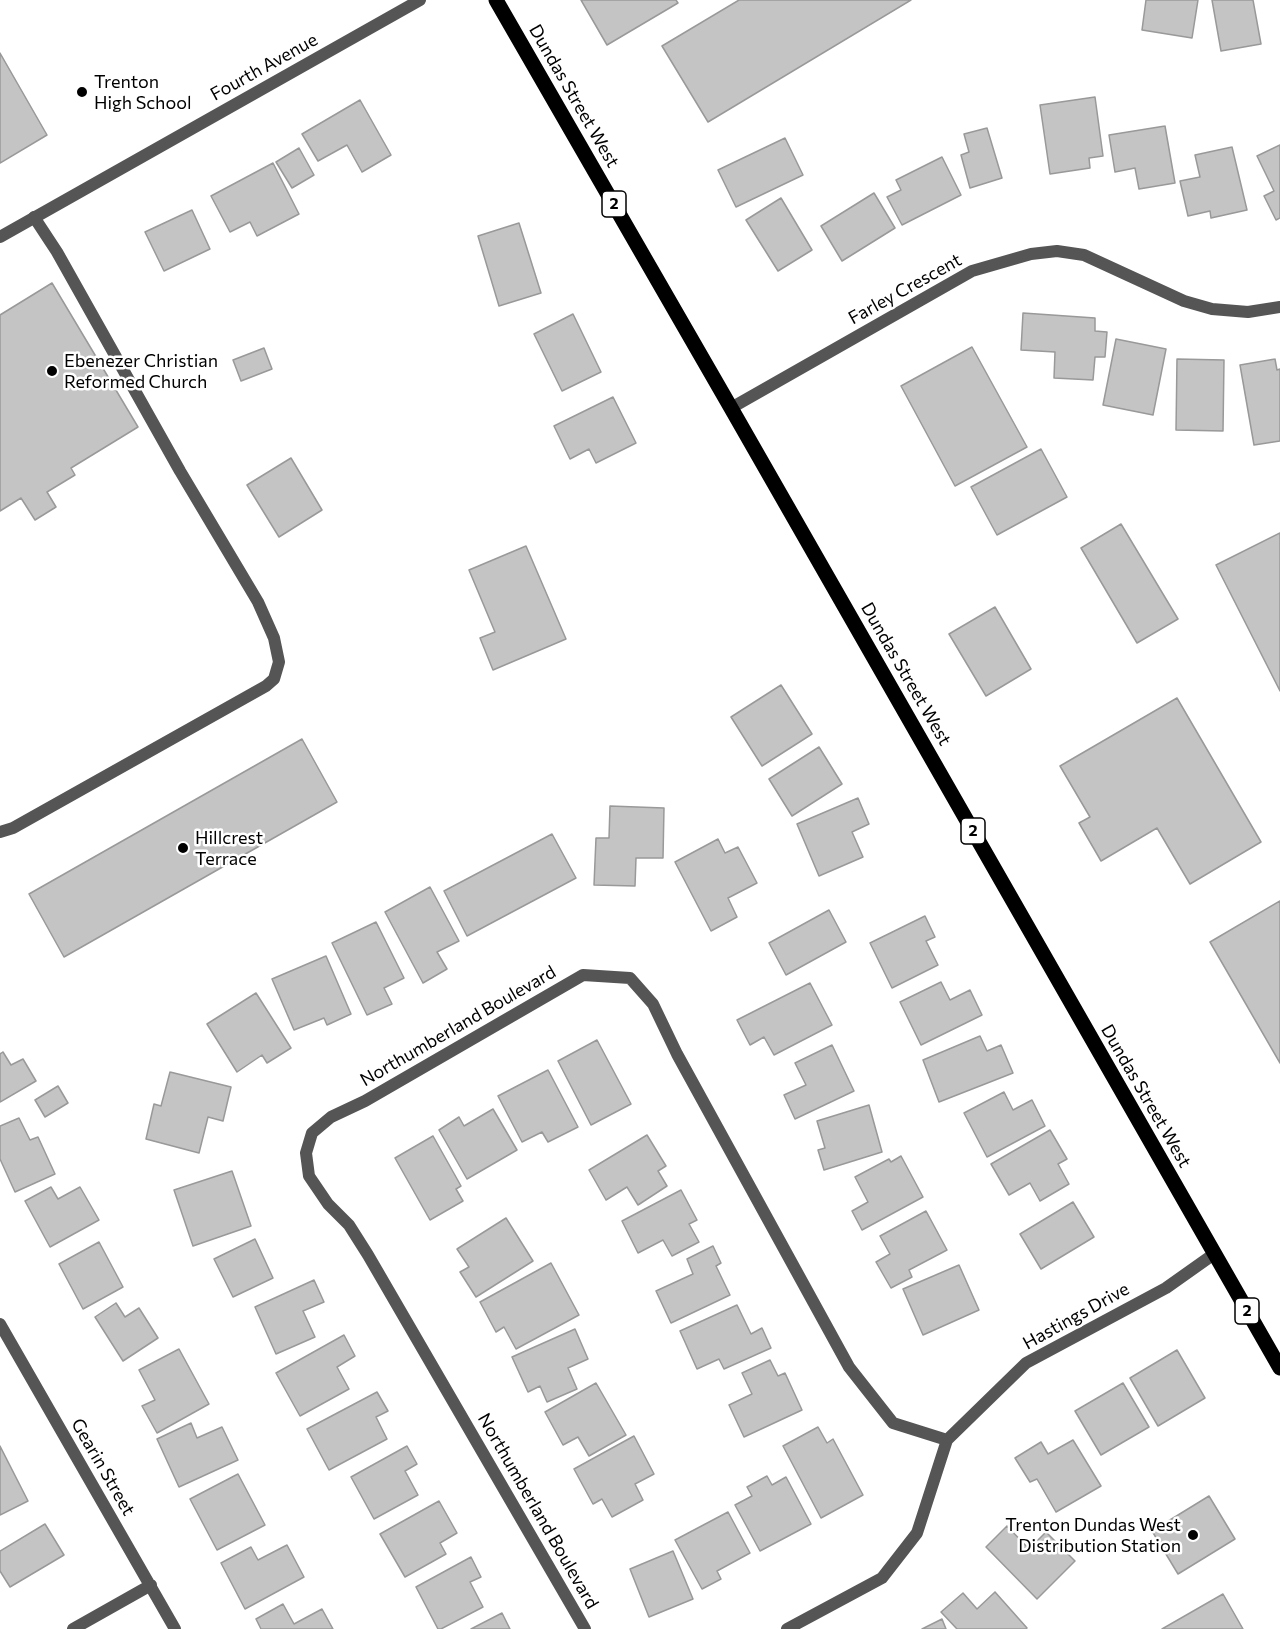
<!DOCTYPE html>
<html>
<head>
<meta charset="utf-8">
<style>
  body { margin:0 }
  canvas { display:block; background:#fff }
</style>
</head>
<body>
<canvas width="1280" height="1629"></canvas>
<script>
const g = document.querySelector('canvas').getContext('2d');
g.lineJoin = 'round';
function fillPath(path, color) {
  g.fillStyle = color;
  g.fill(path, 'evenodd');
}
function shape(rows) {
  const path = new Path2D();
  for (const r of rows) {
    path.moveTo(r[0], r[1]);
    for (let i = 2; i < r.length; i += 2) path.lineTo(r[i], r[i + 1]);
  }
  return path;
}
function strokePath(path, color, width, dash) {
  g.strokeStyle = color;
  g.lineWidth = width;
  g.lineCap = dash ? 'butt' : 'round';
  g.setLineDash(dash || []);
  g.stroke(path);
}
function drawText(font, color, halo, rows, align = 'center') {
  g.font = font + ' Commissioner,sans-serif';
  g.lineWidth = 5;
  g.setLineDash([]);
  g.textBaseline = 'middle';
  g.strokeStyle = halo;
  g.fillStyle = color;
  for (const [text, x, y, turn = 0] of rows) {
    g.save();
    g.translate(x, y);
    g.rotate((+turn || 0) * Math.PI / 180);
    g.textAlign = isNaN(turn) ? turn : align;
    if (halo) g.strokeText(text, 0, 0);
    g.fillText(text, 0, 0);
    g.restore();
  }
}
const building = shape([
  [581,0,676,0,678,3,607,45,581,0],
  [739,0,911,0,708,122,662,46,739,0],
  [1146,0,1198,0,1192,38,1142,30,1146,0],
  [1212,0,1253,0,1261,44,1221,51,1212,0],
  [0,53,47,135,0,163,0,53],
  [1095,97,1103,156,1089,158,1090,168,1050,174,1040,105,1095,97],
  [360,100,391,155,362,172,347,145,318,161,302,134,360,100],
  [1165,126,1175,183,1139,189,1135,168,1115,172,1109,135,1165,126],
  [987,128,1002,178,970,188,961,155,969,152,964,134,987,128],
  [785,138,803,175,736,207,718,170,785,138],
  [1280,145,1280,218,1276,220,1264,196,1274,191,1257,156,1280,145],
  [1232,147,1247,210,1211,218,1210,211,1188,216,1180,181,1200,177,1195,155,1232,147],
  [299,148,314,175,292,188,276,162,299,148],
  [942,157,961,195,902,225,887,197,901,190,896,180,942,157],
  [273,163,299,214,257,236,250,222,230,232,211,196,273,163],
  [874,193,895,228,842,261,821,226,874,193],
  [781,198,812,250,778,271,746,220,781,198],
  [192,210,210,249,164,271,145,232,192,210],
  [519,223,541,293,499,306,478,236,519,223],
  [52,283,138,427,71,468,75,475,47,492,56,507,35,520,21,498,0,511,0,315,52,283],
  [1023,313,1095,318,1095,331,1107,332,1105,357,1095,357,1093,380,1054,378,1055,352,1021,350,1023,313],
  [573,314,601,372,562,391,534,334,573,314],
  [1116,339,1166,349,1153,415,1103,405,1116,339],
  [972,347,1027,447,955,486,901,386,972,347],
  [264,348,272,369,241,381,233,360,264,348],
  [1177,359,1224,360,1223,431,1176,430,1177,359],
  [1275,359,1277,370,1280,369,1280,441,1254,445,1240,365,1275,359],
  [613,397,636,443,596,463,589,449,570,459,554,426,613,397],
  [1041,449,1067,497,997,535,971,487,1041,449],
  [291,458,322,510,279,537,247,485,291,458],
  [1121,524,1178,619,1137,643,1081,548,1121,524],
  [1280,533,1280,691,1216,565,1280,533],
  [526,546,566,639,493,670,480,638,495,632,469,570,526,546],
  [995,607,1031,669,986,696,949,634,995,607],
  [781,685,812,734,762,766,731,717,781,685],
  [1177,698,1261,842,1190,884,1157,828,1101,861,1079,823,1090,817,1060,766,1177,698],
  [302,739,337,802,64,957,29,894,302,739],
  [819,747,842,784,792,816,769,779,819,747],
  [858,798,869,824,852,832,863,857,819,876,797,824,858,798],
  [610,806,664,808,663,858,636,858,635,886,594,885,596,838,609,838,610,806],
  [552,834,576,878,467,936,444,891,552,834],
  [718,839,725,853,738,847,757,883,728,898,737,917,711,931,675,862,718,839],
  [430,887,459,941,437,952,447,969,423,983,385,912,430,887],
  [1280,901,1280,1063,1210,942,1280,901],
  [829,910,846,942,786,975,769,943,829,910],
  [925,916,935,937,926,941,938,965,892,988,870,943,925,916],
  [376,922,404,978,384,988,392,1004,367,1015,332,943,376,922],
  [326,956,351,1014,327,1025,324,1018,294,1030,272,979,326,956],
  [941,982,950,1000,970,990,982,1015,921,1045,900,1002,941,982],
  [810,983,832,1025,774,1055,764,1037,750,1045,737,1020,810,983],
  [256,993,291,1048,267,1063,262,1055,237,1072,207,1024,256,993],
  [980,1036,987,1051,1001,1045,1013,1073,939,1102,923,1060,980,1036],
  [597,1040,631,1104,591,1125,558,1061,597,1040],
  [832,1045,854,1091,795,1119,784,1095,806,1085,795,1063,832,1045],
  [3,1052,11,1065,23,1059,36,1081,0,1102,0,1054,3,1052],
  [548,1070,578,1127,548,1142,542,1132,522,1142,498,1096,548,1070],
  [170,1072,231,1087,223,1121,208,1117,199,1153,146,1139,154,1104,161,1106,170,1072],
  [58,1086,68,1103,45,1117,35,1100,58,1086],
  [1004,1092,1013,1110,1032,1100,1045,1126,987,1157,964,1113,1004,1092],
  [869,1105,882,1152,824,1170,818,1150,825,1148,817,1121,869,1105],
  [493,1109,517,1150,467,1179,439,1130,459,1117,464,1126,493,1109],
  [19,1118,30,1140,38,1137,55,1174,15,1192,0,1159,0,1126,19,1118],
  [1050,1130,1067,1159,1058,1164,1069,1184,1040,1201,1030,1183,1009,1195,991,1164,1050,1130],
  [647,1135,666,1166,658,1171,667,1186,638,1205,627,1187,606,1200,589,1170,647,1135],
  [433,1136,461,1186,456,1189,463,1201,430,1220,395,1158,433,1136],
  [901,1156,923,1197,862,1230,852,1211,868,1202,855,1177,889,1159,891,1162,901,1156],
  [232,1171,251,1226,193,1246,174,1190,232,1171],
  [51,1187,58,1199,80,1187,99,1220,50,1247,25,1201,51,1187],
  [681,1190,697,1220,689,1224,699,1242,672,1256,663,1240,638,1253,622,1221,681,1190],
  [1073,1202,1094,1237,1041,1269,1020,1234,1073,1202],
  [926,1211,947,1250,909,1270,912,1277,891,1288,876,1262,890,1254,880,1236,926,1211],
  [506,1218,533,1261,476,1297,460,1272,469,1267,457,1249,506,1218],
  [255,1239,273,1278,233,1297,214,1259,255,1239],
  [99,1242,123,1287,83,1309,59,1264,99,1242],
  [713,1246,721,1263,716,1266,730,1295,671,1323,656,1291,693,1274,687,1259,713,1246],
  [551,1263,579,1315,516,1349,504,1327,496,1332,480,1302,551,1263],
  [959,1265,979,1310,923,1335,903,1289,959,1265],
  [314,1280,324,1302,303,1311,315,1337,276,1354,255,1307,314,1280],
  [116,1303,125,1317,139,1308,158,1338,123,1361,95,1317,116,1303],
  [737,1305,751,1334,762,1328,771,1348,724,1369,719,1359,697,1369,680,1331,737,1305],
  [575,1329,588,1359,568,1368,577,1389,547,1402,540,1386,528,1392,512,1357,575,1329],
  [344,1335,355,1356,337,1367,349,1389,300,1416,276,1373,344,1335],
  [179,1349,209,1404,157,1433,142,1406,155,1400,139,1370,179,1349],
  [1177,1350,1205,1398,1158,1426,1130,1378,1177,1350],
  [770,1360,778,1376,785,1373,802,1410,744,1437,729,1405,752,1394,742,1373,770,1360],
  [596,1383,626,1435,589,1456,578,1437,563,1445,545,1412,596,1383],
  [1123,1383,1149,1427,1101,1455,1075,1411,1123,1383],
  [377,1392,388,1411,376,1417,387,1439,329,1470,307,1429,377,1392],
  [191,1423,197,1438,222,1427,238,1460,179,1487,157,1439,191,1423],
  [818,1427,827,1443,833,1439,863,1495,821,1518,783,1446,818,1427],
  [634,1436,654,1474,635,1484,643,1500,612,1517,602,1499,593,1504,574,1469,634,1436],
  [1073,1440,1101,1486,1056,1512,1037,1479,1030,1482,1015,1458,1041,1442,1048,1454,1073,1440],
  [0,1446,28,1501,0,1515,0,1446],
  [407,1446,417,1464,405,1471,418,1495,374,1519,351,1477,407,1446],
  [238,1474,265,1525,217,1550,190,1499,238,1474],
  [767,1476,772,1485,786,1477,811,1524,760,1551,735,1505,752,1496,747,1487,767,1476],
  [1209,1496,1235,1539,1178,1574,1152,1531,1209,1496],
  [439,1501,457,1533,440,1543,446,1554,405,1577,380,1534,439,1501],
  [728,1512,750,1553,717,1571,721,1579,702,1589,675,1540,728,1512],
  [45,1524,64,1555,10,1587,0,1571,0,1551,45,1524],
  [1007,1526,1029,1549,1046,1532,1075,1561,1037,1599,986,1547,1007,1526],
  [287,1545,304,1577,245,1609,221,1563,251,1547,258,1560,287,1545],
  [673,1551,693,1599,649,1617,630,1569,673,1551],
  [471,1557,481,1577,470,1582,483,1607,441,1629,438,1629,416,1587,471,1557],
  [995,1592,1027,1628,1026,1629,957,1629,941,1612,963,1593,977,1609,995,1592],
  [1223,1594,1243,1629,1162,1629,1223,1594],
  [283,1604,294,1624,322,1609,333,1629,261,1629,256,1619,283,1604],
  [502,1613,510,1629,471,1629,502,1613],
  [942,1619,946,1629,922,1629,942,1619]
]);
fillPath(building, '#c4c4c4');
strokePath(building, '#999', 1.5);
strokePath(shape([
  [0,832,13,828,266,686,274,679,279,662,274,638,258,602,180,471,57,252,34,217]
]), '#555', 12);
strokePath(shape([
  [731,408,972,271,1031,254,1057,251,1084,255,1184,301,1212,309,1248,312,1280,307],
  [0,1324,175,1629],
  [73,1629,151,1585],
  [585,1629,368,1255,349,1225,328,1204,309,1176,306,1153,312,1133,331,1117,365,1101,583,975,630,978,653,1004,677,1054,849,1367,893,1423,947,1440],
  [787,1629,882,1578,917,1533,947,1440,1026,1363,1166,1288,1214,1254]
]), '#555', 12);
strokePath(shape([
  [0,237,420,0]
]), '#555', 12);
strokePath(shape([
  [496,0,731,408,1280,1368]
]), '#000', 15);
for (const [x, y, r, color] of [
  [82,92,6,"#000"],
  [52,371,6,"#000"],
  [183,848,6,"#000"],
  [1193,1535,6,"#000"]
]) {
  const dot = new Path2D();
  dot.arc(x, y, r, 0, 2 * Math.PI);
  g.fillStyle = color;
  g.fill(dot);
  strokePath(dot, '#fff', 2);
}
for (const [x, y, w] of [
  [614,204,24],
  [973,831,24],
  [1247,1311,24]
]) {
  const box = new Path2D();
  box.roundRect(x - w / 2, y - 13, w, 26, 4.5);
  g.fillStyle = '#fff';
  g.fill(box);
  strokePath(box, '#000', 1.5);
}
drawText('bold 16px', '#000', null, [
  ["2",614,204],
  ["2",973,831],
  ["2",1247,1311]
]);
drawText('18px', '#000', '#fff', [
  ["Fourth Avenue",264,67,-29],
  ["Dundas Street West",574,96,60],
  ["Farley Crescent",905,289,-29],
  ["Dundas Street West",906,674,60],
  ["Northumberland Boulevard",458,1026,-30],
  ["Dundas Street West",1146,1096,60],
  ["Hastings Drive",1076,1316,-29],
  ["Gearin Street",103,1467,60],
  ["Northumberland Boulevard",538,1511,60]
]);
drawText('18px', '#000', '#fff', [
  ["Trenton",94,82],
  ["High School",94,103],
  ["Ebenezer Christian",64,361],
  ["Reformed Church",64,382],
  ["Hillcrest",195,838],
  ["Terrace",195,859],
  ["Trenton Dundas West",1181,1525,"right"],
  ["Distribution Station",1181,1546,"right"]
], 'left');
</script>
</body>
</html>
